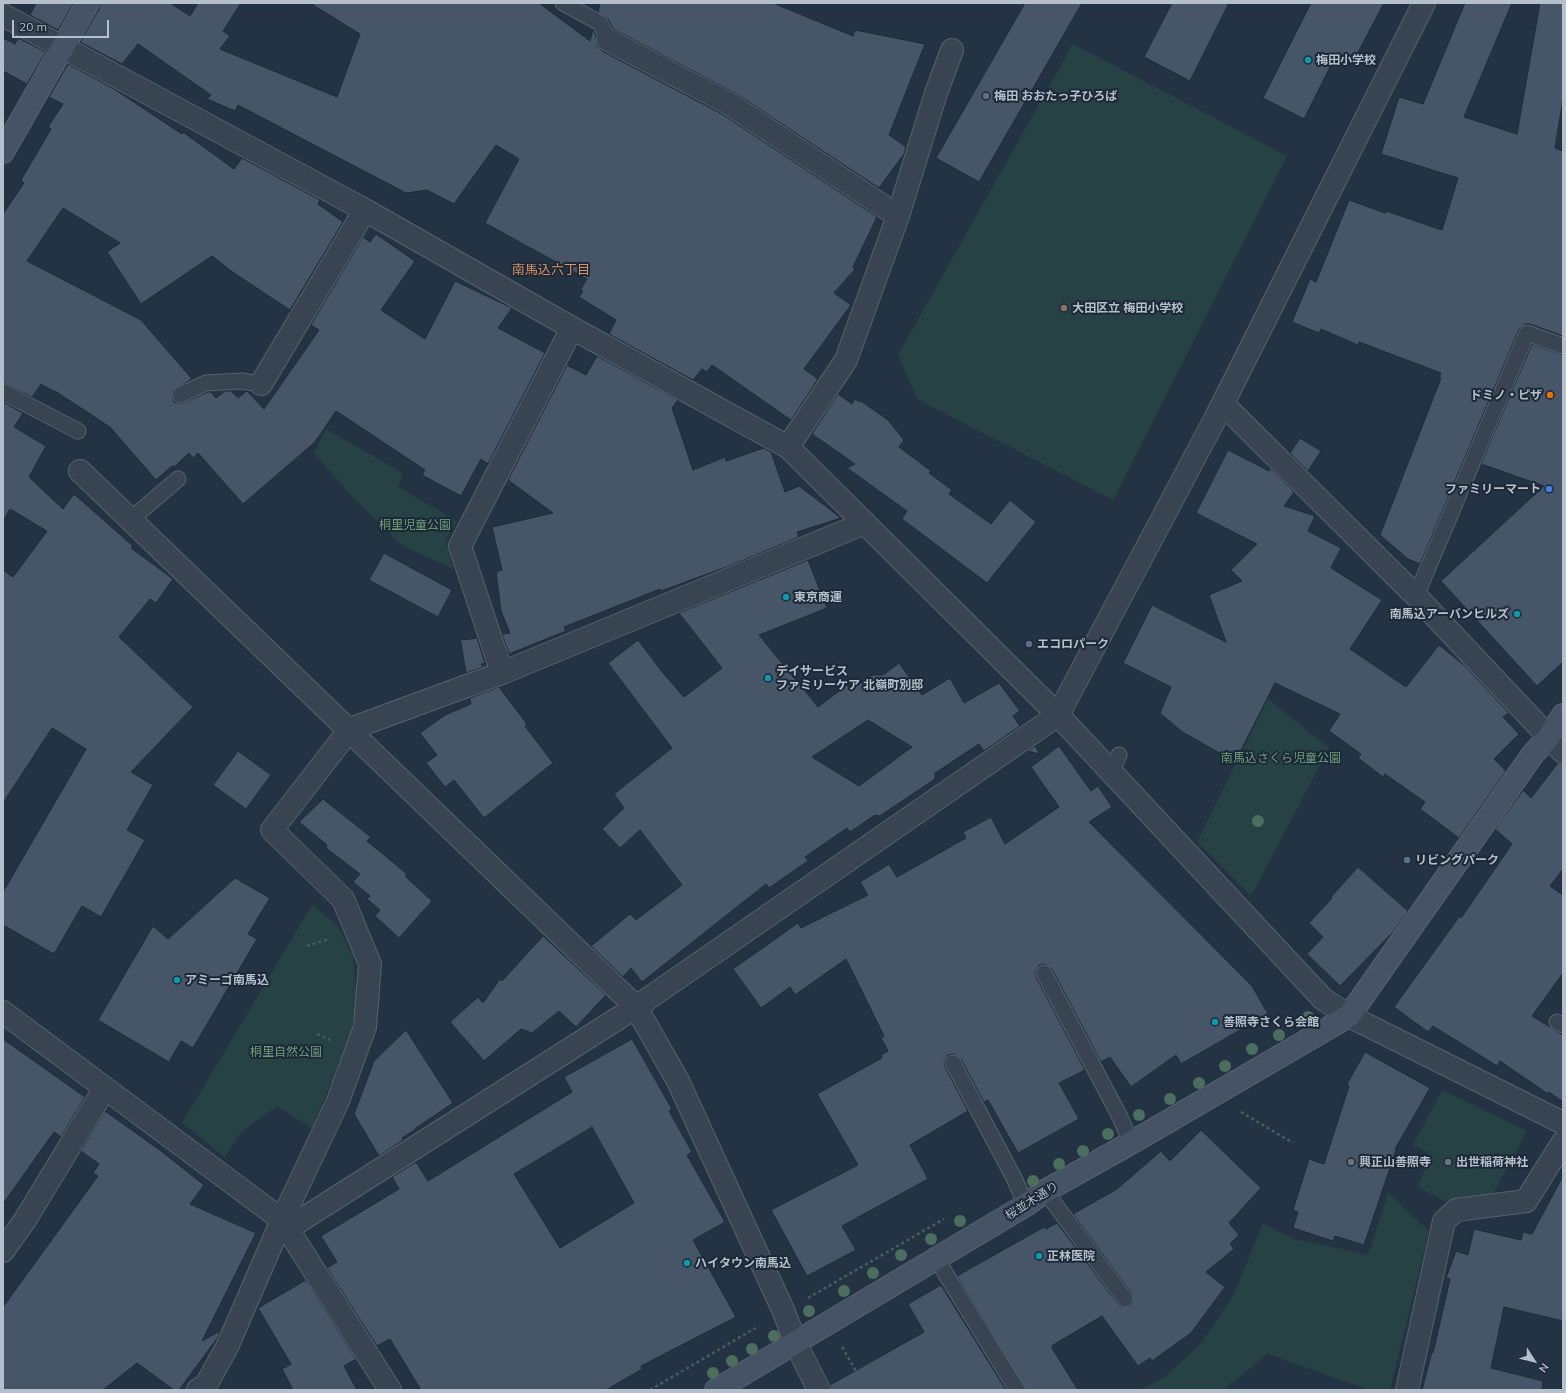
<!DOCTYPE html>
<html>
<head>
<meta charset="utf-8">
<style>
  body { margin:0 }
  #map { position:relative; width:1566px; height:1393px; overflow:hidden; background:#243343; font-family:Mulish,sans-serif }
  canvas { display:block }
  .frame { position:absolute; inset:0; border:4px solid #b6bfcc; pointer-events:none }
  .north { position:absolute; left:1514px; top:1341px; width:40px; height:40px; -webkit-text-stroke:3px #1d2938; paint-order:stroke; rotate:126deg; font-size:11px; font-weight:700; line-height:16px; text-align:center; color:#b6bfcc }
  .north::after { content:''; display:block; margin:auto; width:14px; height:18px; background:#b6bfcc; clip-path:polygon(50% 0,100% 100%,50% 72%,0 100%) }
  .scale { position:absolute; left:12px; top:20px; width:97px; height:18px; box-sizing:border-box; border:2px solid #b6bfcc; border-top:0; padding-left:5px; font-size:12px; line-height:14px; white-space:nowrap; color:#b6bfcc; -webkit-text-stroke:3px #1d2938; paint-order:stroke }
</style>
</head>
<body>
<div id="map">
<canvas width="1566" height="1393"></canvas>
<div class="frame"></div>
<div class="north">N</div>
<div class="scale">20 m</div>
</div>
<script>
const g = document.querySelector('canvas').getContext('2d');
g.lineJoin = 'round';
function fillPath(path, color) {
  g.fillStyle = color;
  g.fill(path, 'evenodd');
}
function shape(rows) {
  const path = new Path2D();
  for (const r of rows) {
    path.moveTo(r[0], r[1]);
    for (let i = 2; i < r.length; i += 2) path.lineTo(r[i], r[i + 1]);
  }
  return path;
}
function strokePath(path, color, width, dash) {
  g.strokeStyle = color;
  g.lineWidth = width;
  g.lineCap = dash ? 'butt' : 'round';
  g.setLineDash(dash || []);
  g.stroke(path);
}
function drawText(font, color, halo, rows, align = 'center') {
  g.font = font + ' Mulish,"Noto Sans JP",sans-serif';
  g.lineWidth = 4;
  g.setLineDash([]);
  g.textBaseline = 'middle';
  g.strokeStyle = halo;
  g.fillStyle = color;
  for (const [text, x, y, turn = 0] of rows) {
    g.save();
    g.translate(x, y);
    g.rotate((+turn || 0) * Math.PI / 180);
    g.textAlign = isNaN(turn) ? turn : align;
    if (halo) g.strokeText(text, 0, 0);
    g.fillText(text, 0, 0);
    g.restore();
  }
}
fillPath(shape([
  [1073,44,1287,156,1113,500,917,399,898,355],
  [326,429,403,473,398,487,457,521,446,540,453,569,402,545,356,501,314,453],
  [1268,699,1329,748,1251,896,1197,842],
  [312,905,338,926,353,957,357,1001,350,1038,312,1128,277,1106,240,1133,225,1157,182,1123],
  [1442,1090,1527,1131,1493,1194,1444,1201,1418,1187,1430,1154,1413,1145],
  [1388,1193,1429,1231,1390,1390,1369,1390,1268,1354,1223,1390,1140,1390,1165,1377,1202,1342,1233,1296,1263,1224,1294,1239,1368,1255]
]), '#264244');
const building = shape([
  [36,3,74,3,58,30,30,15,36,3],
  [100,3,170,3,190,16,198,3,241,3,223,31,230,36,220,49,337,97,360,34,310,3,539,3,590,41,593,29,596,36,597,46,602,51,722,114,877,217,853,267,855,269,834,293,851,305,804,369,818,379,791,420,712,365,707,372,702,369,693,380,609,334,616,320,579,297,583,291,581,289,587,279,485,223,519,159,496,145,454,204,427,190,406,193,238,105,235,111,207,99,211,95,138,44,122,64,80,42,99,9,100,3],
  [600,3,773,3,853,36,855,30,925,44,889,135,906,147,904,154,879,188,735,93,613,29,608,19,598,12,600,3],
  [1025,3,1082,3,979,182,936,158,1025,3],
  [1172,3,1229,3,1190,81,1144,57,1172,3],
  [1311,3,1384,3,1352,64,1336,55,1304,119,1263,98,1311,3],
  [1465,3,1512,3,1464,117,1517,134,1540,3,1563,3,1563,99,1555,148,1563,151,1563,336,1530,324,1525,324,1519,329,1420,564,1408,559,1380,535,1441,378,1439,378,1441,373,1359,342,1358,345,1321,329,1319,333,1292,322,1310,279,1316,282,1349,200,1385,213,1386,211,1442,230,1458,178,1381,154,1399,97,1423,104,1465,3],
  [3,38,15,44,18,38,46,52,27,84,3,71,3,38],
  [68,64,114,89,182,134,183,132,234,169,242,158,320,200,318,204,343,222,290,310,234,273,212,256,141,304,107,252,120,243,63,208,27,261,141,320,192,379,173,390,172,398,175,403,183,403,208,392,211,392,216,398,225,391,231,391,238,398,247,391,264,409,319,330,311,325,363,237,370,242,376,234,415,261,381,310,425,339,455,281,512,308,498,328,545,353,488,464,481,459,461,496,422,475,425,470,336,411,315,442,243,504,198,453,193,458,189,453,174,467,172,466,156,480,110,427,55,391,55,392,41,384,32,397,3,383,3,214,24,183,21,180,51,129,48,127,63,104,49,97,68,64],
  [1532,344,1563,355,1563,662,1537,686,1441,581,1544,486,1481,464,1532,344],
  [597,356,678,400,672,408,693,470,725,457,726,461,764,448,771,452,785,492,799,486,841,518,797,532,799,537,729,566,661,591,660,589,564,627,566,631,509,654,502,634,510,633,501,611,496,572,502,570,492,527,553,513,508,480,567,365,586,375,597,356],
  [838,394,852,404,855,399,860,402,861,401,888,420,904,440,899,447,931,471,929,473,952,490,949,494,991,524,1010,500,1036,522,987,583,902,519,907,511,847,468,855,464,812,434,838,394],
  [3,402,23,413,14,427,46,446,29,477,63,509,74,494,133,546,131,548,173,579,156,603,150,599,119,637,193,707,131,772,153,785,127,830,145,840,101,917,82,906,54,954,3,925,3,892,86,749,52,728,3,803,3,570,13,577,47,531,10,509,3,521,3,402],
  [1300,438,1321,451,1308,471,1290,453,1300,438],
  [1228,450,1269,471,1270,468,1294,492,1284,506,1315,516,1308,531,1341,548,1331,568,1382,600,1350,649,1406,687,1439,645,1464,665,1509,713,1503,717,1519,734,1494,759,1506,771,1459,838,1420,809,1425,802,1385,774,1383,777,1358,758,1361,754,1329,731,1340,714,1275,683,1235,762,1181,731,1160,713,1171,687,1123,663,1152,605,1226,642,1209,595,1242,581,1231,570,1257,544,1196,513,1228,450],
  [384,553,452,590,438,617,369,580,384,553],
  [808,560,827,608,759,635,818,707,847,685,852,689,872,675,883,675,899,663,922,695,950,678,964,703,999,683,1020,711,1013,716,1020,726,984,751,979,744,935,773,935,779,880,816,875,815,850,832,847,828,805,857,808,861,769,888,766,884,642,982,631,968,623,977,591,946,630,914,636,920,682,885,640,830,620,848,602,829,624,808,614,794,672,748,608,663,638,640,663,673,684,697,722,668,679,613,808,560],
  [868,720,912,747,859,786,812,757,868,720],
  [460,637,463,640,477,638,485,663,481,664,483,667,466,673,460,637],
  [499,687,527,724,525,726,553,763,484,818,454,780,445,787,426,763,437,755,420,733,445,715,471,704,470,698,499,687],
  [1035,746,1040,754,1027,751,1035,746],
  [1059,746,1091,791,1098,786,1112,807,1089,822,1252,986,1268,1014,1181,1064,1176,1055,1131,1087,1110,1057,1101,1062,1052,969,1045,964,1039,965,1035,972,1036,977,1085,1070,1059,1083,1079,1119,1018,1153,988,1100,984,1102,961,1059,954,1054,948,1055,944,1062,945,1067,968,1111,910,1145,928,1179,842,1226,856,1250,807,1276,771,1210,858,1165,817,1094,882,1058,881,1055,888,1051,881,1038,884,1036,846,959,795,995,790,987,761,1008,733,969,798,923,801,928,868,895,860,882,889,864,897,877,966,838,963,832,991,817,1005,844,1059,807,1031,767,1059,746],
  [238,751,271,775,246,809,213,785,238,751],
  [1558,763,1563,764,1563,869,1550,886,1563,895,1563,973,1532,1016,1563,1035,1563,1102,1549,1092,1548,1094,1500,1061,1497,1066,1433,1026,1428,1032,1394,1007,1459,917,1461,918,1512,844,1495,829,1523,790,1531,798,1558,763],
  [323,799,371,837,367,841,407,874,405,876,432,901,399,938,375,916,380,910,367,899,370,896,353,882,360,874,326,848,327,845,299,822,323,799],
  [1358,867,1408,911,1393,932,1340,986,1307,954,1323,937,1309,923,1332,898,1331,897,1358,867],
  [235,878,270,898,248,934,257,939,193,1048,181,1041,169,1062,98,1020,153,926,168,939,235,878],
  [543,936,606,995,576,1027,559,1011,532,1033,521,1029,484,1061,450,1022,478,997,483,1003,500,979,502,981,543,936],
  [406,1030,453,1103,416,1128,416,1129,402,1138,403,1140,379,1156,354,1114,374,1061,406,1030],
  [3,1039,85,1097,61,1137,54,1132,3,1204,3,1039],
  [632,1039,672,1109,669,1111,692,1152,687,1155,725,1222,693,1240,736,1317,641,1366,642,1369,606,1390,421,1390,390,1339,377,1346,327,1268,337,1262,321,1236,399,1189,392,1177,416,1162,428,1181,572,1092,564,1077,632,1039],
  [592,1127,634,1203,560,1248,514,1174,592,1127],
  [1365,1052,1430,1088,1395,1149,1396,1150,1364,1245,1335,1236,1333,1241,1293,1228,1298,1212,1293,1210,1309,1159,1324,1164,1349,1086,1347,1084,1365,1052],
  [105,1111,161,1151,204,1185,190,1204,256,1233,202,1341,220,1331,218,1337,179,1390,174,1390,137,1363,103,1390,3,1390,3,1307,98,1176,93,1173,99,1164,81,1151,105,1111],
  [1201,1130,1261,1188,1229,1223,1239,1235,1230,1244,1234,1249,1206,1272,1225,1287,1191,1333,1152,1361,1150,1358,1138,1366,1102,1316,1053,1345,1052,1348,1078,1390,1026,1390,957,1276,1044,1227,1046,1229,1057,1223,1118,1304,1122,1307,1130,1306,1133,1302,1132,1294,1073,1214,1117,1189,1161,1151,1170,1161,1201,1130],
  [1563,1176,1563,1321,1504,1307,1491,1368,1543,1381,1542,1390,1422,1390,1432,1352,1433,1353,1450,1279,1446,1278,1456,1251,1468,1255,1474,1229,1521,1240,1523,1232,1532,1234,1563,1176],
  [306,1280,356,1359,344,1366,357,1390,293,1390,282,1369,291,1364,258,1308,306,1280],
  [941,1285,1006,1390,831,1390,830,1385,924,1332,908,1304,941,1285]
]);
fillPath(building, '#465567');
strokePath(building, '#1f2b3a', 1);
const lane = shape([
  [563,3,600,23,608,40],
  [3,392,78,431],
  [180,395,206,383,242,381,261,384],
  [130,520,178,479],
  [1416,596,1527,333,1563,346],
  [1111,772,1119,755],
  [1044,973,1120,1117,1131,1143],
  [1557,1022,1563,1025],
  [953,1063,1014,1178,1026,1205],
  [1045,1191,1125,1299],
  [936,1258,1017,1390]
]);
const street = shape([
  [3,15,365,210,572,328,788,447,1058,715,1323,999,1349,1016,1563,1123],
  [608,40,728,103,898,216,846,360,788,447],
  [898,216,936,93,952,50],
  [261,384,365,210],
  [1223,404,1416,596,1563,752],
  [80,471,636,1007,678,1081,784,1312,796,1344,819,1390],
  [502,673,460,546,572,328],
  [3,1012,282,1220,390,1390],
  [287,1229,636,1007,1058,715,1215,419,1424,3],
  [3,1251,25,1220,105,1088],
  [198,1390,206,1385,227,1347,282,1220,338,1101,365,1027,370,964,343,899,272,830,350,729,502,673,865,523],
  [1407,1390,1444,1221,1456,1210,1526,1201,1563,1142]
]);
const secondary = shape([
  [3,152,88,3],
  [716,1390,1026,1205,1045,1191,1131,1143,1349,1016,1533,754,1548,738,1563,715]
]);
strokePath(lane, '#576270', 17);
strokePath(street, '#576270', 24);
strokePath(secondary, '#576270', 24);
strokePath(shape([
  [307,946,329,939],
  [317,1034,330,1040],
  [1241,1112,1293,1143],
  [808,1298,944,1219],
  [842,1347,856,1371],
  [650,1390,759,1326]
]), '#455e60', 2.5, [3, 3]);
strokePath(lane, '#394452', 15);
strokePath(street, '#394452', 22);
strokePath(secondary, '#465366', 22);
g.fillStyle = '#4b6e5e';
for (const [x, y] of [
  [1258,821],
  [1308,1017],
  [1279,1035],
  [1252,1049],
  [1225,1066],
  [1199,1083],
  [1170,1099],
  [1139,1115],
  [1108,1134],
  [1083,1151],
  [1059,1164],
  [1033,1181],
  [960,1221],
  [931,1239],
  [901,1255],
  [873,1273],
  [844,1291],
  [809,1311],
  [774,1336],
  [752,1349],
  [732,1361],
  [713,1373]
]) {
  g.beginPath();
  g.arc(x, y, 6, 0, 2 * Math.PI);
  g.fill();
}
for (const [x, y, r, color] of [
  [1308,60,4,"#0f9aa8"],
  [986,96,4,"#5c6f8a"],
  [1064,308,4,"#8d6e63"],
  [1550,395,4,"#e8710a"],
  [1549,489,4,"#3f7fe0"],
  [786,597,4,"#0f9aa8"],
  [1517,614,4,"#0f9aa8"],
  [1029,644,4,"#5c6f8a"],
  [768,678,4,"#0f9aa8"],
  [1407,860,4,"#5c6f8a"],
  [177,980,4,"#0f9aa8"],
  [1215,1022,4,"#0f9aa8"],
  [1351,1162,4,"#6b7280"],
  [1448,1162,4,"#6b7280"],
  [1039,1256,4,"#0f9aa8"],
  [687,1263,4,"#0f9aa8"]
]) {
  const dot = new Path2D();
  dot.arc(x, y, r, 0, 2 * Math.PI);
  g.fillStyle = color;
  g.fill(dot);
  strokePath(dot, '#1d2938', 1.5);
}
drawText('bold 12px', '#b6bfcc', '#1d2938', [
  ["梅田小学校",1316,60],
  ["梅田 おおたっ子ひろば",994,96],
  ["大田区立 梅田小学校",1072,308],
  ["ドミノ・ピザ",1542,395,"right"],
  ["ファミリーマート",1541,489,"right"],
  ["東京商運",794,597],
  ["南馬込アーバンヒルズ",1509,614,"right"],
  ["エコロパーク",1037,644],
  ["デイサービス",776,671],
  ["ファミリーケア 北嶺町別邸",776,685],
  ["リビングパーク",1415,860],
  ["アミーゴ南馬込",185,980],
  ["善照寺さくら会館",1223,1022],
  ["興正山善照寺",1359,1162],
  ["出世稲荷神社",1456,1162],
  ["正林医院",1047,1256],
  ["ハイタウン南馬込",695,1263]
], 'left');
drawText('12px', '#6b9f75', '#1d2938', [
  ["桐里児童公園",415,525],
  ["南馬込さくら児童公園",1281,758],
  ["桐里自然公園",286,1052]
]);
drawText('12px', '#b6bfcc', '#1d2938', [
  ["桜並木通り",1032,1201,-32]
]);
drawText('13px', '#dd9160', '#1d2938', [
  ["南馬込六丁目",551,270]
]);
</script>
</body>
</html>
